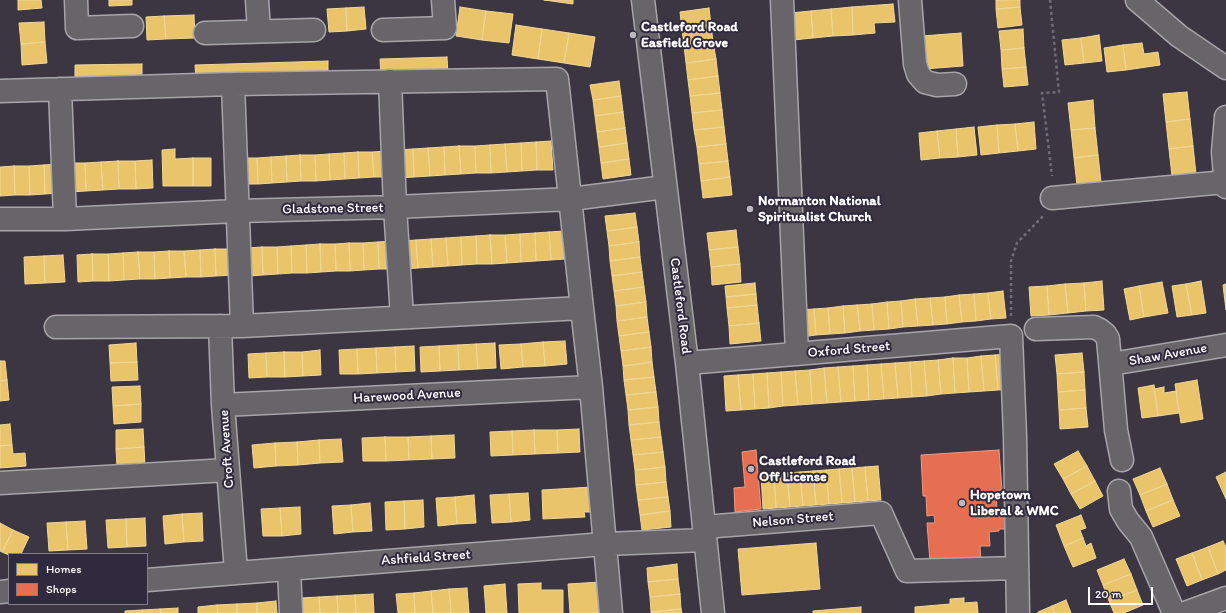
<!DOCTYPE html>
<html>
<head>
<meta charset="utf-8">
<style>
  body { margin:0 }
  #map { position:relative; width:1226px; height:613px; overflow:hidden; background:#3c3642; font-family:Itim,sans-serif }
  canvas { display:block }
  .legend { position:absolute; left:8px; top:553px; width:140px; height:52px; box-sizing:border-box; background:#2f2a3d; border:1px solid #827f8b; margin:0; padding:5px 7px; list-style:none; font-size:12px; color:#fff }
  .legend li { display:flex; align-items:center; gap:8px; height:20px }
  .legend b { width:20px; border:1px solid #827f8b }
  .scale { position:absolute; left:1088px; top:587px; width:65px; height:18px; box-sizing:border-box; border:2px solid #fff; border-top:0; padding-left:5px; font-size:12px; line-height:14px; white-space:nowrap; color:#fff; -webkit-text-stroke:3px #2f2a3d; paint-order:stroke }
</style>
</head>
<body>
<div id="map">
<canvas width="1226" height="613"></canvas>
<ul class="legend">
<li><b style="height:11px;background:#e9c46a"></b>Homes</li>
<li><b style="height:11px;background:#e76f51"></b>Shops</li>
</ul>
<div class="scale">20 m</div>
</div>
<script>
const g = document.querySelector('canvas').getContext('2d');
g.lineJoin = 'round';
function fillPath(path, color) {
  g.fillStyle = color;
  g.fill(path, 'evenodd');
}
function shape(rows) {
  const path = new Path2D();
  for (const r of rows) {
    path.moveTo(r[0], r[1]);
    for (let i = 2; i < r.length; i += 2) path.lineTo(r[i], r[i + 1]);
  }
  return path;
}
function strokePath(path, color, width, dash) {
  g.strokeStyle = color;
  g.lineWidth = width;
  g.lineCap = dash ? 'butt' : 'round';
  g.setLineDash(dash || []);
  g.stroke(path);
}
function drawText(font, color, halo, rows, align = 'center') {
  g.font = font + ' Itim,sans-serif';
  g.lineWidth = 4;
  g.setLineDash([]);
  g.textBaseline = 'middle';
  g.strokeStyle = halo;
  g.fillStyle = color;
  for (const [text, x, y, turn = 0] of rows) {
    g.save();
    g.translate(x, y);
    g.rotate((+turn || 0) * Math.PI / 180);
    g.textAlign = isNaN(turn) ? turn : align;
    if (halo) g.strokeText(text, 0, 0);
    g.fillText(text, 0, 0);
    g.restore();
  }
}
const homes = shape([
  [18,0,41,0,42,8,18,10,18,0],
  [109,0,132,0,132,5,109,6,109,0],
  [544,0,573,0,573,4,544,0],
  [996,0,1020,0,1020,7,996,9,996,0],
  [893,4,895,22,874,23,875,33,853,35,852,7,893,4],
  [364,7,366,29,347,31,346,8,364,7],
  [460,7,486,11,482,40,456,36,460,7],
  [852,7,853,35,833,36,831,9,852,7],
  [1020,7,1022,25,998,28,996,9,1020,7],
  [346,8,347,31,329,32,327,9,346,8],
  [709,8,711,25,682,29,680,12,709,8],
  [831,9,833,36,813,38,811,11,831,9],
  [486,11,513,14,509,43,482,40,486,11],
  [811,11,813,38,793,40,790,13,811,11],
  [194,15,195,38,166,39,164,16,194,15],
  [164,16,166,39,147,40,146,17,164,16],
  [44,22,45,42,21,44,19,23,44,22],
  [516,25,542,29,538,59,512,55,516,25],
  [711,25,713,42,684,46,682,29,711,25],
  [542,29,569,33,564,63,538,59,542,29],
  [1023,29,1024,48,1001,50,999,31,1023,29],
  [569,33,595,37,590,67,564,63,569,33],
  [961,33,963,66,924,69,922,36,961,33],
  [1099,35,1102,61,1084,63,1081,38,1099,35],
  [1081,38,1084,63,1065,65,1062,40,1081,38],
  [45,42,47,63,22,65,21,44,45,42],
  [713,42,716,59,686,63,684,46,713,42],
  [1142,43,1144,54,1158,52,1160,65,1126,70,1123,45,1142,43],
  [1123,45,1126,70,1107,72,1104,48,1123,45],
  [1024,48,1026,67,1002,69,1001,50,1024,48],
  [447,57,448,75,381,77,380,59,447,57],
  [716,59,718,76,688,80,686,63,716,59],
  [328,61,328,78,196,81,195,65,328,61],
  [142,64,142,82,75,82,75,65,142,64],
  [1026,67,1028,85,1004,87,1002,69,1026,67],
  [718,76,720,93,690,96,688,80,718,76],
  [619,81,621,96,593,100,590,85,619,81],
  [1187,92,1190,119,1166,122,1163,94,1187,92],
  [720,93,722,110,692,113,690,96,720,93],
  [621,96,623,112,595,116,593,100,621,96],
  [1093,100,1095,128,1071,130,1068,103,1093,100],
  [722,110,724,127,694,130,692,113,722,110],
  [623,112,625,128,597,132,595,116,623,112],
  [1190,119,1193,146,1169,149,1166,122,1190,119],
  [1034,122,1036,149,1018,151,1015,124,1034,122],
  [1015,124,1018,151,999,153,997,125,1015,124],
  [997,125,999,153,981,155,978,127,997,125],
  [724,127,726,144,697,147,694,130,724,127],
  [974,127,977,155,958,157,956,129,974,127],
  [625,128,627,143,599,147,597,132,625,128],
  [1095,128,1098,155,1074,158,1071,130,1095,128],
  [956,129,958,157,940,158,937,131,956,129],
  [937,131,940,158,921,160,919,133,937,131],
  [551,141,553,170,537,170,536,142,551,141],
  [536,142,537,170,522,171,521,143,536,142],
  [521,143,522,171,507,172,505,144,521,143],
  [627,143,629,159,601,163,599,147,627,143],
  [505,144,507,172,491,173,490,145,505,144],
  [726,144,728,161,699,164,697,147,726,144],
  [490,145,491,173,476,173,475,146,490,145],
  [459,146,475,146,476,173,461,174,459,146],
  [459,146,461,174,445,175,444,147,459,146],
  [1193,146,1196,174,1172,176,1169,149,1193,146],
  [444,147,445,175,430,176,428,148,444,147],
  [428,148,430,176,414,177,413,149,428,148],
  [175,149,175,159,193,158,193,186,163,186,162,150,175,149],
  [413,149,414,177,399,178,397,150,413,149],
  [387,151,388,177,374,177,372,152,387,151],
  [358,152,372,152,374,177,359,178,358,152],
  [358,152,359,178,345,179,344,153,358,152],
  [344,153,345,179,330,180,329,154,344,153],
  [329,154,330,180,316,181,315,155,329,154],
  [300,155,315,155,316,181,301,181,300,155],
  [300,155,301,181,287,182,286,156,300,155],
  [1098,155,1101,182,1077,185,1074,158,1098,155],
  [286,156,287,182,272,183,271,157,286,156],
  [271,157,272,183,258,184,257,158,271,157],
  [193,158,211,158,211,186,193,186,193,158],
  [242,158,257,158,258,184,244,184,242,158],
  [629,159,631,175,603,179,601,163,629,159],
  [152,160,153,188,136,189,135,161,152,160],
  [118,161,135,161,136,189,119,189,118,161],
  [118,161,119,189,103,190,101,162,118,161],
  [728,161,730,177,701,181,699,164,728,161],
  [101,162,103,190,86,191,85,163,101,162],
  [68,163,85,163,86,191,69,192,68,163],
  [58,164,59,193,45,194,44,165,58,164],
  [44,165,45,194,30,195,29,166,44,165],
  [14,166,29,166,30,195,15,195,14,166],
  [14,166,15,195,0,196,0,167,14,166],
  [730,177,732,195,703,198,701,181,730,177],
  [635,213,637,227,607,231,605,216,635,213],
  [637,227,639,242,609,246,607,231,637,227],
  [736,230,738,247,709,250,707,233,736,230],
  [564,231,565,259,551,260,549,232,564,231],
  [549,232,551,260,536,261,535,233,549,232],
  [535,233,536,261,521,262,520,234,535,233],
  [520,234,521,262,507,263,505,235,520,234],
  [490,235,505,235,507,263,492,264,490,235],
  [490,235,492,264,477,264,476,236,490,235],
  [476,236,477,264,462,265,461,237,476,236],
  [461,237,462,265,448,266,446,238,461,237],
  [446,238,448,266,433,267,431,239,446,238],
  [431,239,433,267,418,268,416,240,431,239],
  [416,240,418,268,404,269,402,241,416,240],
  [392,241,393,269,379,269,378,242,392,241],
  [378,242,379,269,364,270,363,243,378,242],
  [639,242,640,257,610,261,609,246,639,242],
  [349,243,363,243,364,270,350,271,349,243],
  [349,243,350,271,336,271,335,244,349,243],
  [320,244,335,244,336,271,321,272,320,244],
  [320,244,321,272,307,273,306,245,320,244],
  [306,245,307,273,292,273,291,246,306,245],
  [291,246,292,273,278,274,277,247,291,246],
  [262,247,277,247,278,274,263,275,262,247],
  [262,247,263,275,249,276,248,248,262,247],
  [738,247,740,264,711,267,709,250,738,247],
  [215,249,231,249,232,275,216,276,215,249],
  [215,249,216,276,201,277,200,250,215,249],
  [200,250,201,277,186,277,184,251,200,250],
  [169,251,184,251,186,277,170,278,169,251],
  [169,251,170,278,155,279,154,252,169,251],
  [138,252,154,252,155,279,140,279,138,252],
  [138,252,140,279,124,280,123,253,138,252],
  [123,253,124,280,109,281,108,254,123,253],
  [92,254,108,254,109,281,93,281,92,254],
  [92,254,93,281,78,282,77,255,92,254],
  [63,255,65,282,45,283,44,256,63,255],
  [44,256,45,283,25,284,24,257,44,256],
  [640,257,642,272,612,276,610,261,640,257],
  [740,264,741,282,712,285,711,267,740,264],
  [642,272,644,287,614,291,612,276,642,272],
  [1102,281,1104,310,1086,311,1084,283,1102,281],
  [1201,281,1206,313,1192,315,1186,284,1201,281],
  [1162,282,1168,313,1144,317,1139,286,1162,282],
  [755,283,756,294,726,297,725,286,755,283],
  [1084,283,1086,311,1068,313,1065,284,1084,283],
  [1065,284,1068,313,1049,315,1047,286,1065,284],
  [1186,284,1192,315,1177,317,1172,286,1186,284],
  [1226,284,1226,310,1223,285,1226,284],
  [1047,286,1049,315,1031,316,1029,287,1047,286],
  [1139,286,1144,317,1130,320,1124,289,1139,286],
  [644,287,646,302,616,306,614,291,644,287],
  [1003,291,1006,318,991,319,988,293,1003,291],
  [988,293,991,319,976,321,974,294,988,293],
  [756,294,757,305,727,308,726,297,756,294],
  [974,294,976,321,962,322,959,295,974,294],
  [959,295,962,322,947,324,945,297,959,295],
  [945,297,947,324,933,325,930,298,945,297],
  [930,298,933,325,918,326,915,299,930,298],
  [915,299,918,326,903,327,901,301,915,299],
  [901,301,903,327,889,329,887,302,901,301],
  [646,302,647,317,617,321,616,306,646,302],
  [887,302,889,329,874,330,872,304,887,302],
  [872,304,874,330,860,331,857,305,872,304],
  [757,305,759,323,729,326,727,308,757,305],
  [857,305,860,331,845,333,843,306,857,305],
  [843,306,845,333,830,334,828,308,843,306],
  [828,308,830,334,816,335,814,309,828,308],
  [814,309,816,335,802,337,799,310,814,309],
  [647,317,649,332,619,336,617,321,647,317],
  [759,323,761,341,730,344,729,326,759,323],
  [649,332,651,347,621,351,619,336,649,332],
  [565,341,567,364,545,366,543,342,565,341],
  [543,342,545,366,523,367,521,344,543,342],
  [136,343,137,362,110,363,109,345,136,343],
  [495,343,496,368,478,369,476,344,495,343],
  [476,344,478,369,459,370,458,345,476,344],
  [521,344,523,367,501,369,499,345,521,344],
  [458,345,459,370,440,371,439,346,458,345],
  [414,346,415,371,396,372,395,347,414,346],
  [439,346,440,371,421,372,420,347,439,346],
  [395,347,396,372,377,373,376,348,395,347],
  [651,347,652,362,623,366,621,351,651,347],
  [376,348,377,373,358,374,357,349,376,348],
  [357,349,358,374,340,374,339,350,357,349],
  [320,350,321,375,303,376,302,352,320,350],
  [284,352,302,352,303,376,285,377,284,352],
  [284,352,285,377,267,377,266,353,284,352],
  [266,353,267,377,249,378,248,354,266,353],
  [1082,353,1084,372,1057,374,1055,355,1082,353],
  [1010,354,1012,389,998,390,995,355,1010,354],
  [995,355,998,390,984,391,981,356,995,355],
  [981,356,984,391,969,392,967,358,981,356],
  [953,358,967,358,969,392,955,393,953,358],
  [953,358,955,393,941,394,938,360,953,358],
  [938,360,941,394,927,396,924,361,938,360],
  [0,361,5,361,7,380,0,381,0,361],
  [924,361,927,396,912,397,910,362,924,361],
  [137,362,138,380,111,381,110,363,137,362],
  [652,362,654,377,624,380,623,366,652,362],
  [910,362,912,397,898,398,895,363,910,362],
  [895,363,898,398,884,399,881,364,895,363],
  [881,364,884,399,869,400,867,365,881,364],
  [867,365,869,400,855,401,853,366,867,365],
  [853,366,855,401,841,402,838,367,853,366],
  [838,367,841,402,827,403,824,368,838,367],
  [824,368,827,403,812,404,810,370,824,368],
  [810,370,812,404,798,405,795,371,810,370],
  [795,371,798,405,783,406,781,372,795,371],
  [781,372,783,406,769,408,767,373,781,372],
  [1084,372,1085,390,1058,392,1057,374,1084,372],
  [767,373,769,408,755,409,753,374,767,373],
  [753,374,755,409,741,410,738,375,753,374],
  [738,375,741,410,726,411,724,376,738,375],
  [654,377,656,392,626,395,624,380,654,377],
  [7,380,9,400,0,401,0,381,7,380],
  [1197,380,1203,419,1181,423,1175,384,1197,380],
  [1154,385,1158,416,1142,418,1138,388,1154,385],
  [140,386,141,404,113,406,112,387,140,386],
  [1164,387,1164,393,1176,391,1179,413,1158,416,1154,389,1164,387],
  [1085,390,1086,408,1059,410,1058,392,1085,390],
  [656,392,658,407,628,410,626,395,656,392],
  [141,404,141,422,114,424,113,406,141,404],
  [658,407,659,422,629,425,628,410,658,407],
  [1086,408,1088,427,1060,429,1059,410,1086,408],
  [659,422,661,437,631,440,629,425,659,422],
  [10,424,12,445,0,446,0,425,10,424],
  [143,429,144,447,116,449,116,430,143,429],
  [579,429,580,452,558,453,557,430,579,429],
  [534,430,557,430,558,453,535,454,534,430],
  [534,430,535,454,513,455,512,431,534,430],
  [512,431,513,455,491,456,490,432,512,431],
  [454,435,455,458,432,459,431,436,454,435],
  [431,436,432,459,409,460,408,437,431,436],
  [385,437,408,437,409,460,386,461,385,437],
  [385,437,386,461,363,461,362,438,385,437],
  [661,437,663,452,633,455,631,440,661,437],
  [341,439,343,462,320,463,319,440,341,439],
  [319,440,320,463,298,465,297,442,319,440],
  [297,442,298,465,276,466,275,443,297,442],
  [275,443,276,466,254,468,252,445,275,443],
  [12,445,13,454,25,453,26,466,0,468,0,446,12,445],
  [144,447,145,466,117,467,116,449,144,447],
  [1078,451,1087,466,1063,479,1054,464,1078,451],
  [663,452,665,467,635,470,633,455,663,452],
  [878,466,881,500,868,501,865,467,878,466],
  [1087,466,1095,481,1071,494,1063,479,1087,466],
  [665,467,666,482,636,485,635,470,665,467],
  [865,467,868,501,855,502,852,468,865,467],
  [852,468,855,502,842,503,839,469,852,468],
  [1160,468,1167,484,1140,495,1133,479,1160,468],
  [839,469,842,503,829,504,826,470,839,469],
  [826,470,829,504,816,505,813,471,826,470],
  [813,471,816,505,803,506,800,472,813,471],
  [800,472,803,506,790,507,787,473,800,472],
  [1226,472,1226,499,1216,477,1226,472],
  [787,473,790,507,776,508,774,474,787,473],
  [774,474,776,508,763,509,761,475,774,474],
  [1095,481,1103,496,1080,509,1071,494,1095,481],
  [666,482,668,497,638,500,636,485,666,482],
  [1167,484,1173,500,1146,511,1140,495,1167,484],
  [592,487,593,512,584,512,585,517,543,519,542,490,592,487],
  [528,493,530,520,511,522,509,494,528,493],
  [509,494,511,522,492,523,490,495,509,494],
  [474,495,476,523,457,524,455,497,474,495],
  [455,497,457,524,438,526,436,498,455,497],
  [668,497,670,511,640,515,638,500,668,497],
  [423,500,424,527,405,529,404,501,423,500],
  [1173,500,1180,516,1153,527,1146,511,1173,500],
  [404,501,405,529,386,530,385,502,404,501],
  [370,503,372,531,353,532,351,505,370,503],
  [351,505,353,532,334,534,332,506,351,505],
  [300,507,301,534,282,536,280,508,300,507],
  [280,508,282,536,263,536,261,509,280,508],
  [670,511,671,527,642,530,640,515,670,511],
  [202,513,203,541,184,542,182,514,202,513],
  [182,514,184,542,165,544,163,516,182,514],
  [1081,515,1086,528,1080,530,1083,538,1064,546,1056,525,1081,515],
  [145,518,146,546,127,547,126,519,145,518],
  [126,519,127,547,108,548,106,520,126,519],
  [85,521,87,549,68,550,66,522,85,521],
  [66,522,68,550,49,551,47,523,66,522],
  [0,523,13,530,2,552,0,551,0,523],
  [13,530,29,537,21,554,9,554,9,555,2,552,13,530],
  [1083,538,1086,546,1091,543,1096,558,1073,567,1064,546,1083,538],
  [1223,541,1226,547,1226,570,1218,574,1208,547,1223,541],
  [816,543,820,589,742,595,738,549,816,543],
  [1208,547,1218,574,1202,580,1192,553,1208,547],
  [1192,553,1202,580,1187,586,1176,559,1192,553],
  [1124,559,1131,574,1103,585,1097,570,1124,559],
  [677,564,678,579,648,582,647,568,677,564],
  [1131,574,1137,590,1109,601,1103,585,1131,574],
  [678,579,680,594,650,597,648,582,678,579],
  [600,582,602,613,570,613,568,584,600,582],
  [541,583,541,590,563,590,563,613,519,613,518,584,541,583],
  [505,584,507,613,486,613,484,586,505,584],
  [467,588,469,613,451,613,449,589,467,588],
  [449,589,451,613,433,613,431,591,449,589],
  [1137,590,1143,605,1124,613,1114,613,1109,601,1137,590],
  [431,591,433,613,415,613,414,593,431,591],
  [414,593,415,613,398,613,396,594,414,593],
  [373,594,374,613,356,613,355,595,373,594],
  [680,594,681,609,651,612,650,597,680,594],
  [355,595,356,613,338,613,337,596,355,595],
  [337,596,338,613,320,613,319,597,337,596],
  [319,597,320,613,302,613,301,598,319,597],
  [964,598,964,603,977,602,978,613,915,613,915,607,950,604,950,599,964,598],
  [1066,600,1071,613,1055,613,1052,606,1066,600],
  [276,601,277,613,257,613,257,603,276,601],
  [257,603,257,613,237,613,237,604,257,603],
  [237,604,237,613,218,613,217,605,237,604],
  [217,605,218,613,198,613,198,607,217,605],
  [1052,606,1055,613,1038,613,1038,612,1052,606],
  [861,607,861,613,813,613,813,611,861,607],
  [178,608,178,613,161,613,160,609,178,608],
  [160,609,161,613,142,613,142,610,160,609],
  [681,609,682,613,651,613,651,612,681,609],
  [142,610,142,613,125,613,125,611,142,610]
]);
fillPath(homes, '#e9c46a');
strokePath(homes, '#f0d697', 1);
const shops = shape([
  [756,450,761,509,735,512,734,488,745,487,742,452,756,450],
  [999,450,1002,490,996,491,997,511,1007,510,1009,529,999,529,999,531,989,532,990,546,980,546,981,562,930,562,927,523,935,523,934,515,927,516,926,496,923,496,921,455,999,450]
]);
fillPath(shops, '#e76f51');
strokePath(shops, '#ee9a85', 1);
const minor = shape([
  [76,0,77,28,132,26],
  [257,0,259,31],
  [643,0,687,363,713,613],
  [782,0,797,354],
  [910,0,915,64,918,74,925,82,937,85,955,84],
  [1137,0,1179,36,1226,68],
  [383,30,445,28,443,0],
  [205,33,314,30],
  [390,81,395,207,402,317],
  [233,84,242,326],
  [60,89,65,219],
  [0,91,233,84,557,79,582,308,591,387,611,613],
  [1226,117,1223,152,1226,187],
  [1052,198,1226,182],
  [0,219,65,219,237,211,395,207,571,199,665,187],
  [220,326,223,405,236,572],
  [56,327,242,326,582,308],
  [1036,329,1094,327,1100,330,1105,334,1108,339,1116,430,1122,460],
  [687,363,1011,336,1015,436,1018,613],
  [1111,364,1226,345],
  [223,405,591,387],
  [0,483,228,470],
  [1119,491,1121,509,1128,521,1141,537,1174,613],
  [704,527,881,513,907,571,1017,568],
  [289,569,291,613],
  [147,580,605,544,705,540],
  [0,592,9,591],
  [1185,613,1226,598]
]);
strokePath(minor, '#a7a5aa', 25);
strokePath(shape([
  [1050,0,1059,92,1042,93,1052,176],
  [1011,316,1011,261,1017,243,1043,216]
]), '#706d74', 2.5, [3, 3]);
strokePath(minor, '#67646a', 22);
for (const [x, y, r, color] of [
  [633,35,4,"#bbb9bd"],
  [750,209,4,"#bbb9bd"],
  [751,469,4,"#bbb9bd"],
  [962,503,4,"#bbb9bd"]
]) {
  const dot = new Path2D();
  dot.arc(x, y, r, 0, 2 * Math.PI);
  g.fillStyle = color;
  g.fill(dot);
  strokePath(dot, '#2f2a3d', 1.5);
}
drawText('bold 14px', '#fff', '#2f2a3d', [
  ["Castleford Road",641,27],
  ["Easfield Grove",641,43],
  ["Normanton National",758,201],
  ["Spiritualist Church",758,217],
  ["Castleford Road",759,461],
  ["Off License",759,477],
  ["Hopetown",970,495],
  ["Liberal & WMC",970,511]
], 'left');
drawText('14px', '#fff', '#2f2a3d', [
  ["Gladstone Street",333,209,-1],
  ["Castleford Road",680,306,83],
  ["Oxford Street",849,350,-5],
  ["Shaw Avenue",1168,355,-10],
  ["Harewood Avenue",407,396,-3],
  ["Croft Avenue",227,449,-94],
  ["Nelson Street",793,520,-5],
  ["Ashfield Street",426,558,-4]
]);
</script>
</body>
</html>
